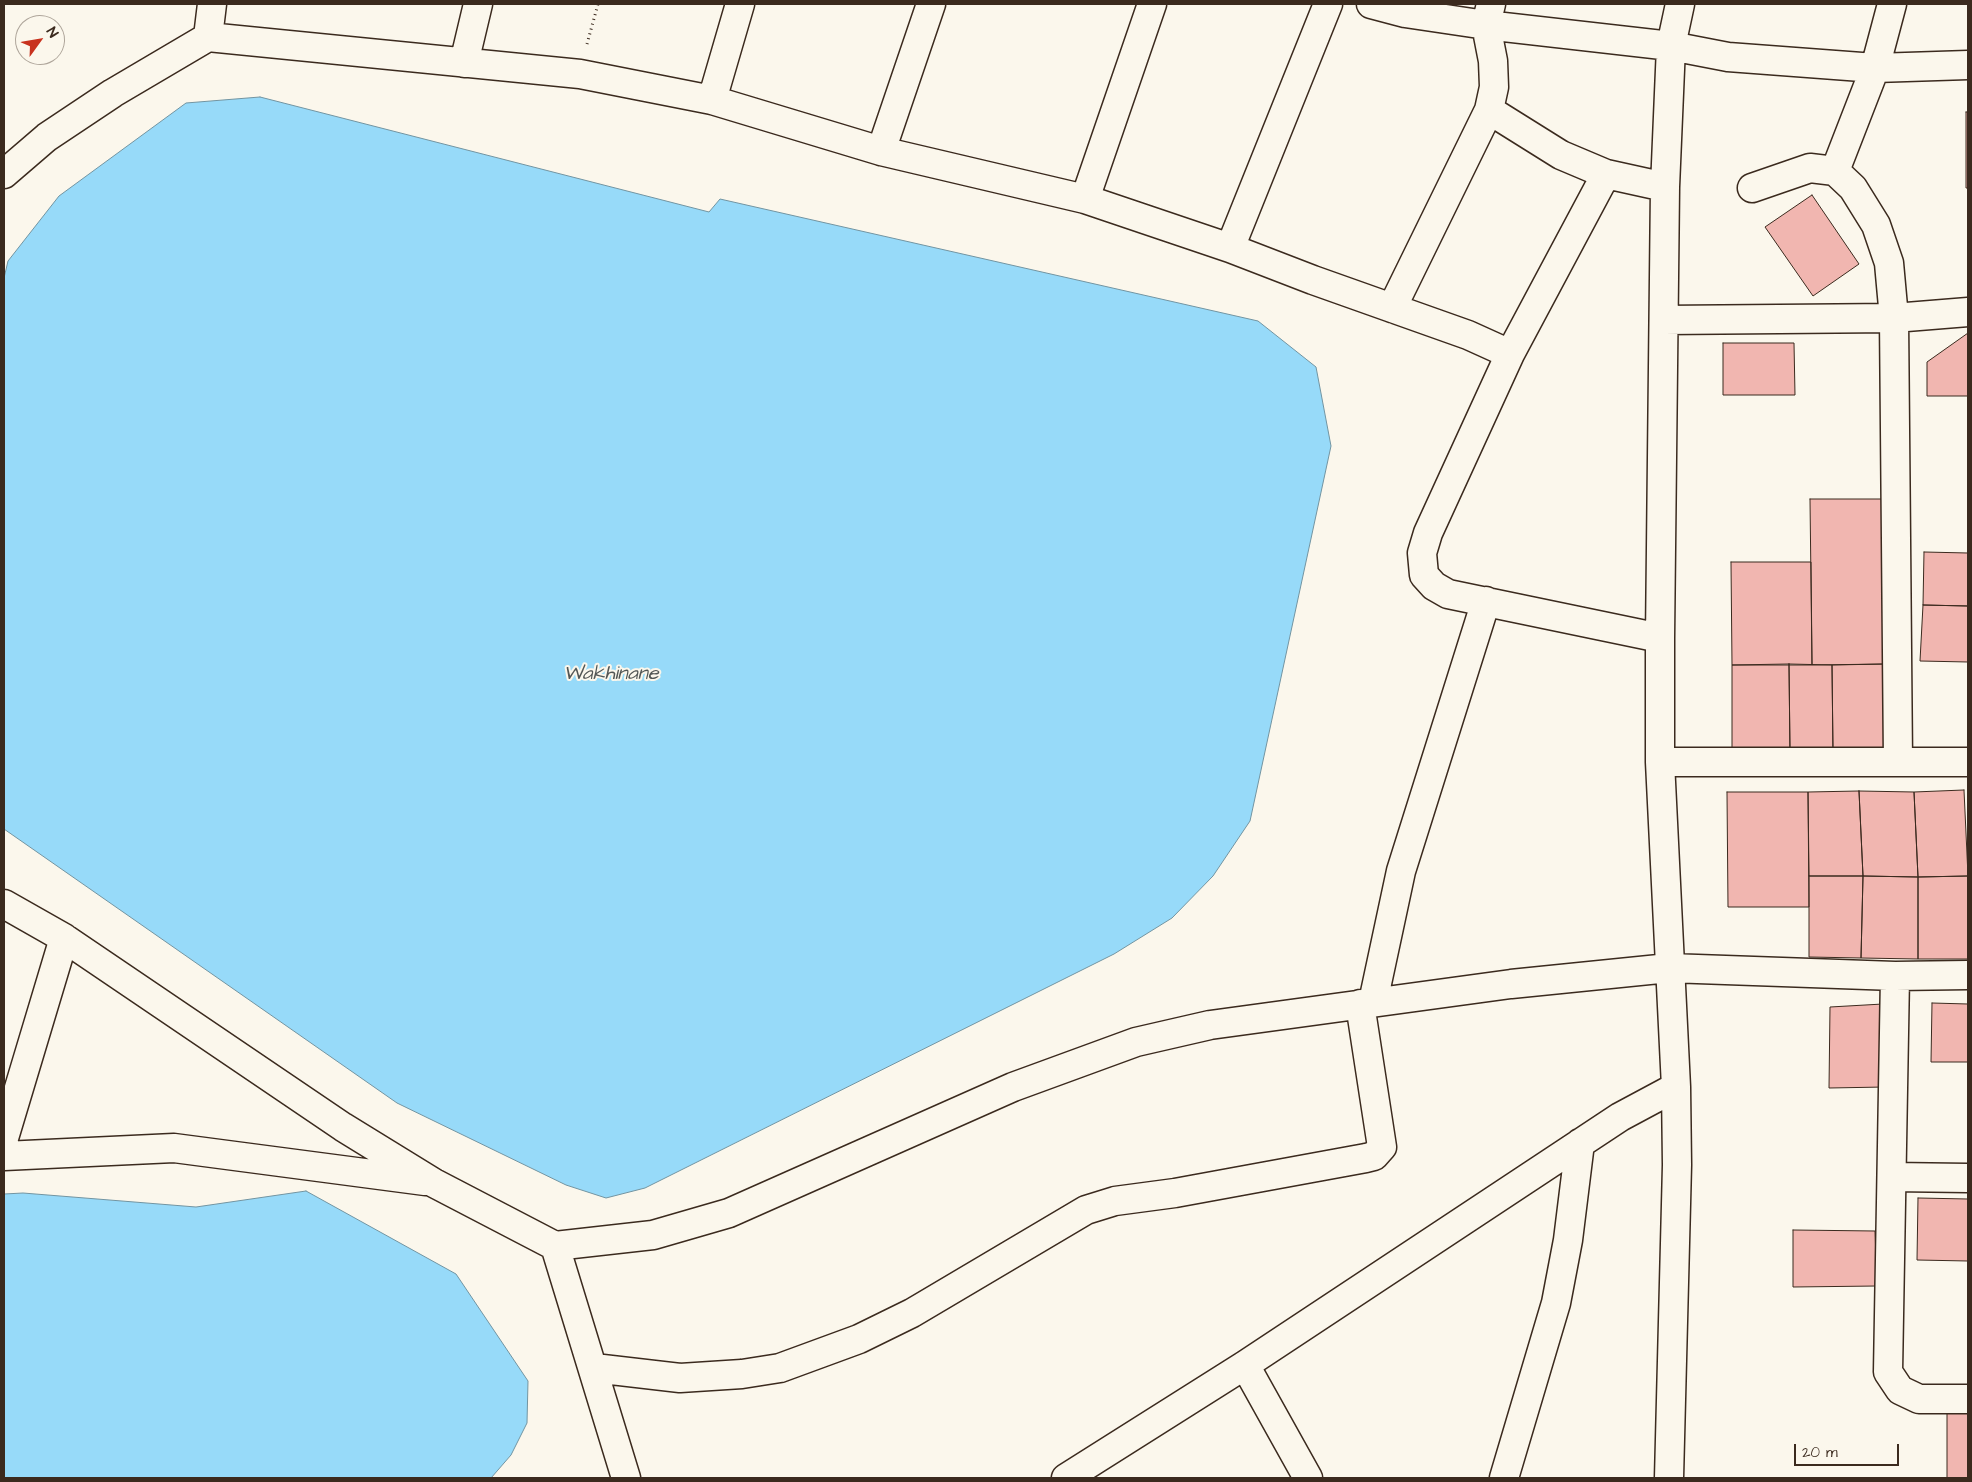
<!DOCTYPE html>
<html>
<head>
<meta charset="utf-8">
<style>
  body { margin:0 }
  #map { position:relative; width:1972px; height:1482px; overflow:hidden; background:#fbf7ec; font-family:"Architects Daughter",sans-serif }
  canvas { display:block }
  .frame { position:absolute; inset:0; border:5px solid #3b2a1e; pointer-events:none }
  .north { position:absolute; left:15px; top:15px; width:50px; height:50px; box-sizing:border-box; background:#fbf7ec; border:1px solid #aea59a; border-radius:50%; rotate:58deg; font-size:14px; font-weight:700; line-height:20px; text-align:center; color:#3b2a1e }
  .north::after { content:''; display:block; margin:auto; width:18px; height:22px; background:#c8321e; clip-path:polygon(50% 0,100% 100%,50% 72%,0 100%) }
  .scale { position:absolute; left:1794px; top:1444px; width:105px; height:22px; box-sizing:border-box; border:2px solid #3b2a1e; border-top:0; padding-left:6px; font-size:15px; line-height:18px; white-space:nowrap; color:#3b2a1e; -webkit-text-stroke:4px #fbf7ec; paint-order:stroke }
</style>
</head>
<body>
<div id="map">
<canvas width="1972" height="1482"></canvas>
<div class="frame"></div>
<div class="north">N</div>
<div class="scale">20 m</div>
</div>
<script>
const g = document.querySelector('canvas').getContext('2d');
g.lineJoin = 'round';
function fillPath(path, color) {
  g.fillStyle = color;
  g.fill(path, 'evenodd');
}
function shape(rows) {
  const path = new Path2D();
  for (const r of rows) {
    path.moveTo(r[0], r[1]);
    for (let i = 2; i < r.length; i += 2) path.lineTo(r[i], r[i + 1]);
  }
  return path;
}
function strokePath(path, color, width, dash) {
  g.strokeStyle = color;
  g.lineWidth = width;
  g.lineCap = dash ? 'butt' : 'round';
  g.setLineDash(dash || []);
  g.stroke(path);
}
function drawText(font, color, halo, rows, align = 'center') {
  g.font = font + ' "Architects Daughter",sans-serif';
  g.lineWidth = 4;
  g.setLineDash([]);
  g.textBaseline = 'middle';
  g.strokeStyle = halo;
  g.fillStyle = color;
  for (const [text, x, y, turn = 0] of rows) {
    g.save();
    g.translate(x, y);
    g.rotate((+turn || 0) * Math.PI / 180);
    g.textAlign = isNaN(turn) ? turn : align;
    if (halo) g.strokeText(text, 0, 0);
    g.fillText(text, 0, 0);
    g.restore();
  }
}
const water = shape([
  [260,97,709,212,720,199,1258,321,1316,367,1331,446,1250,821,1213,876,1172,918,1114,954,645,1188,606,1198,566,1185,397,1103,4,829,4,278,8,261,59,196,186,103,260,97],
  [306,1191,456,1274,528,1381,527,1423,511,1455,491,1478,4,1478,4,1194,23,1193,196,1207,306,1191]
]);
fillPath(water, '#97daf9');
strokePath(water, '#7294a1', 1);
const building = shape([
  [1966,112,1968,112,1968,188,1966,188,1966,112],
  [1812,195,1859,264,1813,296,1765,227,1812,195],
  [1968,333,1968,396,1927,396,1927,362,1968,333],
  [1723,343,1794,343,1795,395,1723,395,1723,343],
  [1810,499,1883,499,1885,664,1812,665,1810,499],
  [1924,552,1968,553,1968,606,1923,605,1924,552],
  [1731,562,1811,562,1812,665,1732,665,1731,562],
  [1923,605,1968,606,1968,662,1920,661,1923,605],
  [1789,664,1832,665,1833,753,1790,753,1789,664],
  [1789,664,1790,753,1732,751,1732,665,1789,664],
  [1885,664,1888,753,1833,753,1832,665,1885,664],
  [1964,790,1968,876,1918,877,1914,792,1964,790],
  [1859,791,1863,876,1809,876,1808,792,1859,791],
  [1859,791,1914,792,1918,877,1863,876,1859,791],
  [1727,792,1808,792,1809,907,1728,907,1727,792],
  [1809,876,1863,876,1861,958,1809,957,1809,876],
  [1863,876,1918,877,1918,959,1861,958,1863,876],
  [1968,876,1968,959,1918,959,1918,877,1968,876],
  [1932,1003,1968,1004,1968,1062,1931,1062,1932,1003],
  [1883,1004,1885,1087,1829,1088,1830,1007,1883,1004],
  [1918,1198,1968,1199,1968,1261,1917,1260,1918,1198],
  [1793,1230,1875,1231,1877,1286,1793,1287,1793,1230],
  [1947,1409,1968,1409,1968,1478,1947,1478,1947,1409]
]);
fillPath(building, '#f1b6b0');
strokePath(building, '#3b2a1e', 1);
const minor = shape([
  [1371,4,1405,13,1486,25,1671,46,1728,57,1875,68,1968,65],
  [208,37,580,74,712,100,881,151,1085,199,1230,248,1313,280,1468,335,1510,354],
  [464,63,478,4],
  [712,100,740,4],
  [1489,110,1561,155,1606,174,1665,187],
  [881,151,931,4],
  [1835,171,1875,68,1892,4],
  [4,174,47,137,113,93,208,37,212,4],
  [1606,174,1510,354,1428,533,1422,553,1424,575,1434,586,1448,594,1660,638],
  [1752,188,1810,168,1835,171,1853,188,1876,225,1889,263,1894,318,1898,762],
  [1085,199,1152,4],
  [1230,248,1328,4],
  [1392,308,1489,110,1494,87,1493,61,1486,25,1491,4],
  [1664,320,1894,318,1968,312],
  [1660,762,1968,762],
  [4,904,64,938,343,1127,434,1183,555,1246,653,1235,729,1213,1013,1087,1136,1042,1210,1025,1511,984,1669,968,1895,976,1968,975],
  [1895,976,1888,1372,1900,1390,1919,1399,1968,1399],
  [1373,1002,1401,871,1486,601],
  [4,1138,64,938],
  [4,1156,174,1148,425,1181],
  [1892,1177,1968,1178],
  [555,1246,626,1478],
  [1245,1365,1308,1478],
  [594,1368,680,1378,742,1374,780,1368,859,1339,912,1313,1086,1210,1115,1201,1175,1193,1366,1158,1374,1156,1382,1147,1360,1004],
  [1066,1478,1245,1365,1620,1117,1676,1087],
  [1504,1478,1556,1303,1568,1240,1580,1143],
  [1669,1478,1677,1165,1676,1087,1660,762,1660,638,1665,187,1671,46,1680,4]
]);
strokePath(minor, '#3b2a1e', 31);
strokePath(shape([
  [587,44,598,4]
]), '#3b2a1e', 3, [1, 4]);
strokePath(minor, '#fbf7ec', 28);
drawText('italic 20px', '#525655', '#fbf7ec', [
  ["Wakhinane",611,675]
]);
</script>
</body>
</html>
